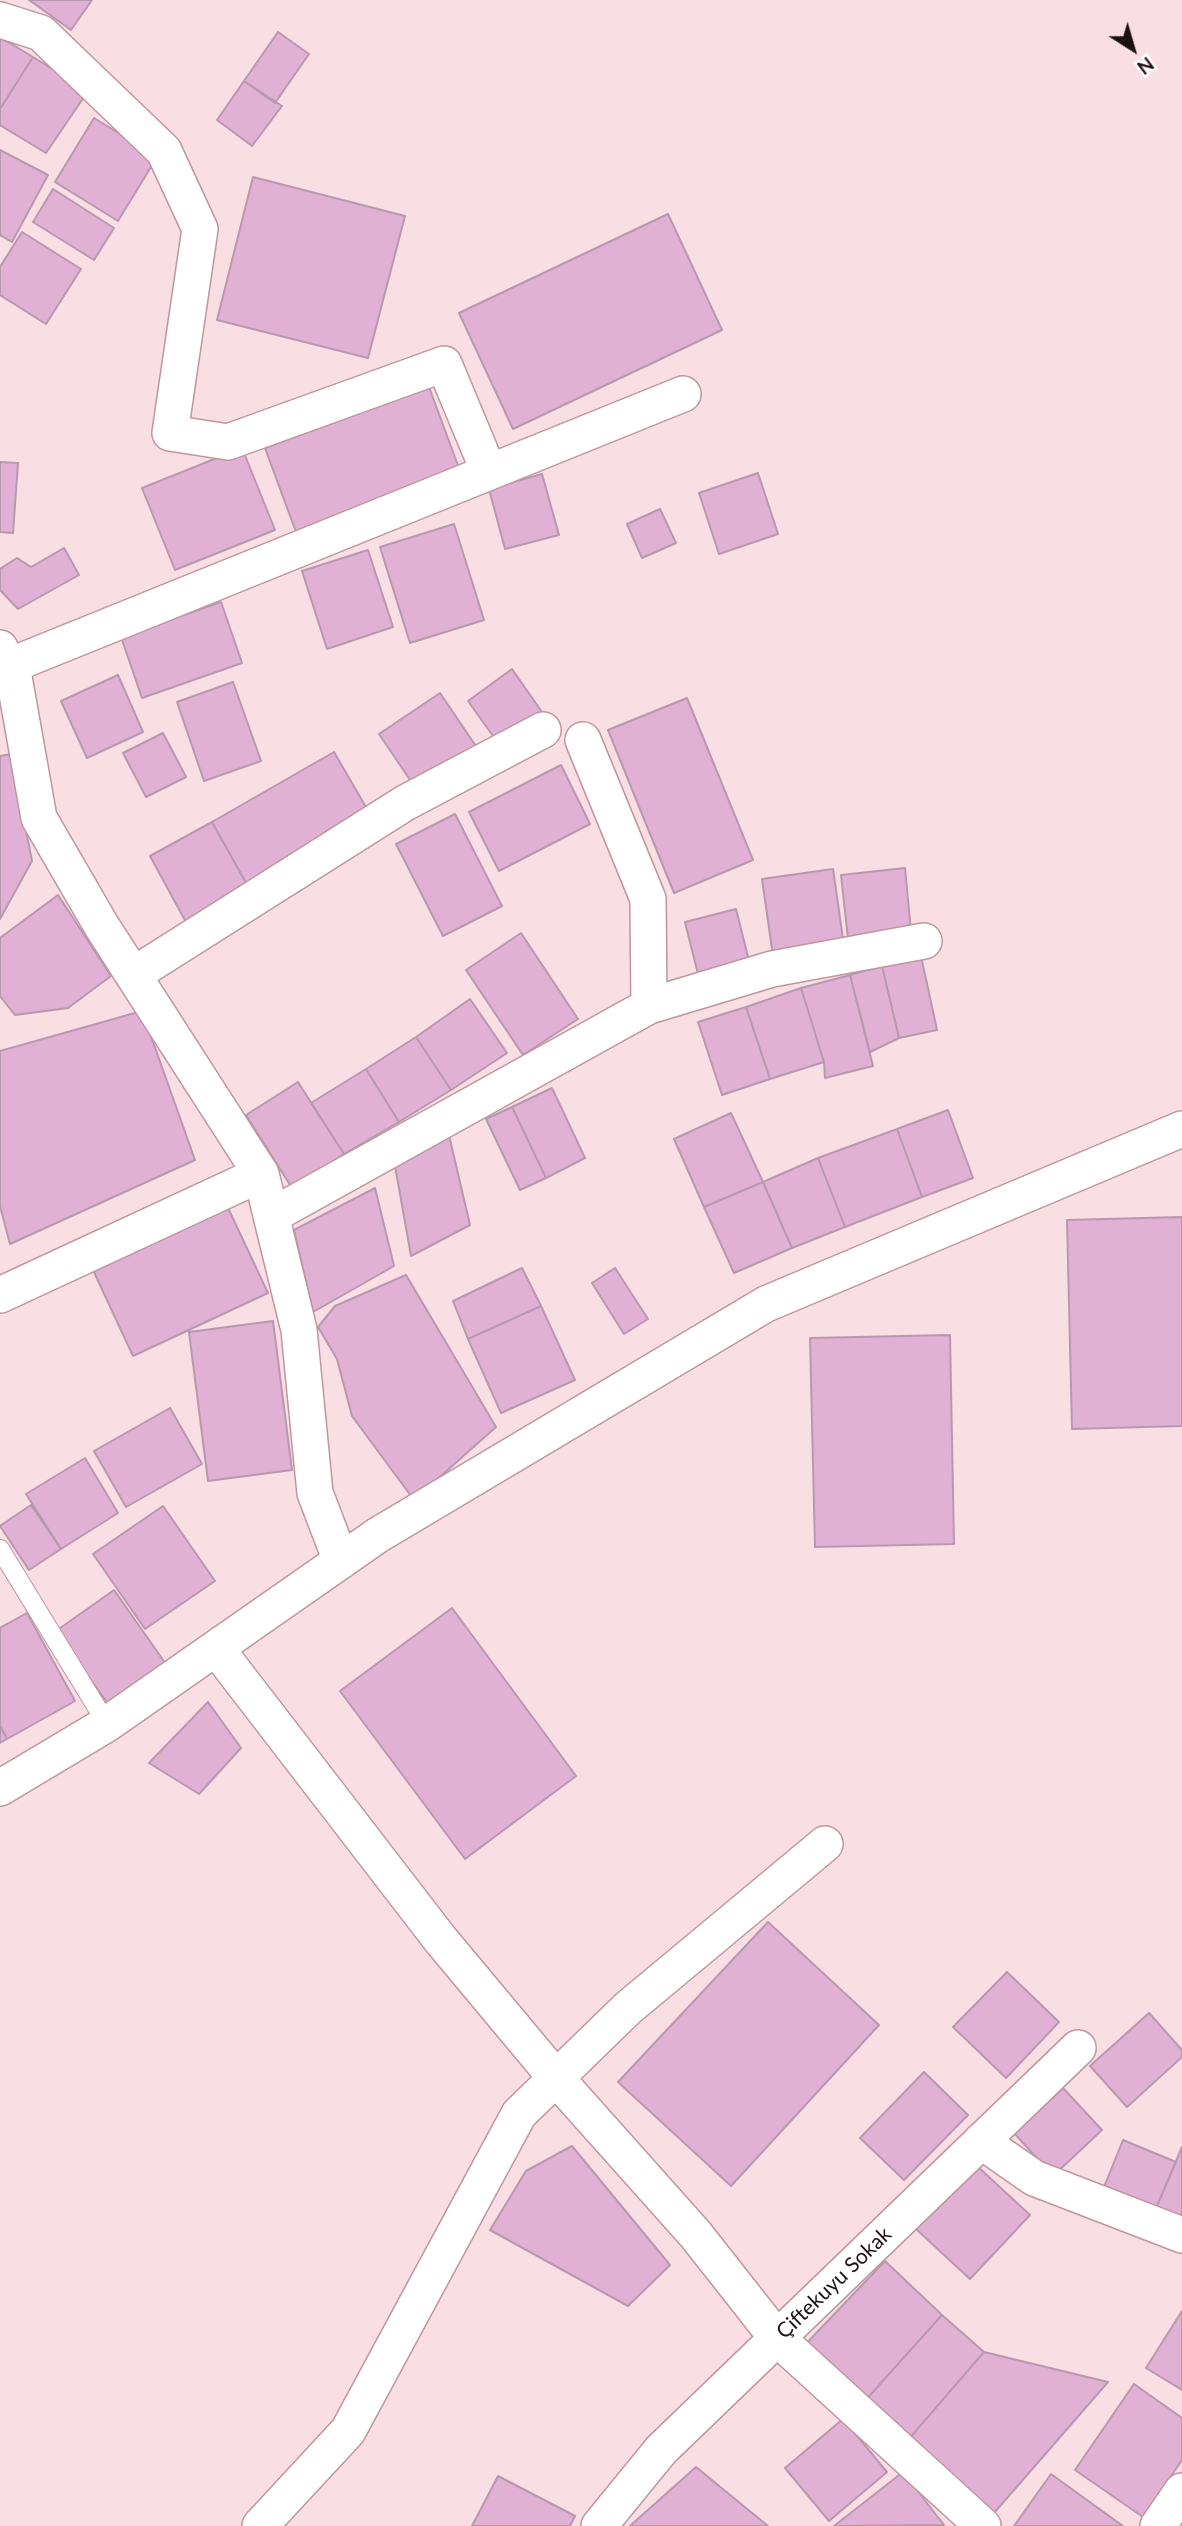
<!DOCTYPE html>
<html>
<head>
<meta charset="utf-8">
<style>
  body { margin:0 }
  #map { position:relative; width:1182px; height:2526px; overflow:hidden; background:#f9dee3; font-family:Lato,sans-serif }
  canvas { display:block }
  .north { position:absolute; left:1098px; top:14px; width:70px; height:70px; -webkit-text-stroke:5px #fff; paint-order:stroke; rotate:143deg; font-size:19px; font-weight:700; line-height:28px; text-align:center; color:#1e0f12 }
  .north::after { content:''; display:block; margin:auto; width:24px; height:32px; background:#1e0f12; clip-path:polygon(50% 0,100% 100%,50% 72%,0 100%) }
</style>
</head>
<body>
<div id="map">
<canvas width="1182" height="2526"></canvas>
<div class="north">N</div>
</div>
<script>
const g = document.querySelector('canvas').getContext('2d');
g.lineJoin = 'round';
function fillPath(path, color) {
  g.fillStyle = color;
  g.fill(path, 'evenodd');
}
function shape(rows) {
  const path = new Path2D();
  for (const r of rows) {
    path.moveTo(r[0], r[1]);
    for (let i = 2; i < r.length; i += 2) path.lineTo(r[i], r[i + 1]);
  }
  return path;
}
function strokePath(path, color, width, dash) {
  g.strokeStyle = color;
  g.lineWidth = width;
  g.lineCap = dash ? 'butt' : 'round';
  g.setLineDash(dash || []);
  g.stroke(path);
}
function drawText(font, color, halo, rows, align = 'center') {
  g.font = font + ' Lato,sans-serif';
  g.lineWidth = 5;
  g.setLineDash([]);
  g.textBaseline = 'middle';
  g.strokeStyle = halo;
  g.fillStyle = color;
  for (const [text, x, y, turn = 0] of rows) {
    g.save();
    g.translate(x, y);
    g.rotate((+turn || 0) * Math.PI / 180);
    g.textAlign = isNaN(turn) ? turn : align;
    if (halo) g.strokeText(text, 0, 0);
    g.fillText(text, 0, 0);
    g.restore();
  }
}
const building = shape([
  [29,0,92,0,71,30,29,0],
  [278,32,309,54,275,103,244,81,278,32],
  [0,37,33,57,0,109,0,37],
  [33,57,88,91,46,153,0,125,0,109,33,57],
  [244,81,282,106,252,146,217,120,244,81],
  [94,118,157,157,118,221,55,182,94,118],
  [0,150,48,175,12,242,0,235,0,150],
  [253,177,405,216,368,358,217,320,253,177],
  [53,189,114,228,94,260,33,222,53,189],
  [668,214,722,330,513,429,459,313,668,214],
  [22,232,81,269,46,324,0,295,0,267,22,232],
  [429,387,460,471,296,532,265,448,429,387],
  [242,448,275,530,175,570,142,488,242,448],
  [0,462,18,463,13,533,0,532,0,462],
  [758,473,778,534,719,554,699,493,758,473],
  [542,474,559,535,505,549,489,489,542,474],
  [660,509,676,543,642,558,627,524,660,509],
  [454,524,484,620,410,643,380,547,454,524],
  [64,548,79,575,18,609,0,590,0,569,17,558,31,567,64,548],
  [368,550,393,627,327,649,302,571,368,550],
  [221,602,242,663,142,698,121,637,221,602],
  [512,669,542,712,498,743,468,701,512,669],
  [118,675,143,732,87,758,61,701,118,675],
  [233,682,261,761,204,781,177,702,233,682],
  [440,693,482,755,421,796,379,734,440,693],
  [687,698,753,860,674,893,608,730,687,698],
  [163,733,186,777,146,797,123,753,163,733],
  [334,752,374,821,250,890,212,822,334,752],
  [11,754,32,861,0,919,0,756,11,754],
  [561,765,590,824,499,871,469,812,561,765],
  [455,814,502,906,443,936,396,844,455,814],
  [212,822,250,890,187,924,150,856,212,822],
  [905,868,911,931,848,939,841,875,905,868],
  [833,869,844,946,773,956,762,879,833,869],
  [58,895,111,976,68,1008,15,1015,0,996,0,938,58,895],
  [736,909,749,961,698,974,685,922,736,909],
  [521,933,578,1019,523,1055,466,970,521,933],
  [921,956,937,1030,899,1038,882,966,921,956],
  [882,966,899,1038,870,1052,850,975,882,966],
  [850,975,873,1066,825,1078,824,1062,801,988,850,975],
  [801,988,824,1062,770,1079,746,1007,801,988],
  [470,999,507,1053,451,1090,416,1037,470,999],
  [746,1007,770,1079,722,1095,698,1022,746,1007],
  [142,1011,195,1160,10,1244,0,1206,0,1051,142,1011],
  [416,1037,451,1090,399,1122,366,1069,416,1037],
  [366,1069,399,1122,344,1154,311,1103,366,1069],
  [298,1082,344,1154,292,1188,246,1115,298,1082],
  [552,1088,585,1158,546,1178,512,1107,552,1088],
  [512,1107,546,1178,520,1190,486,1119,512,1107],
  [948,1110,973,1178,922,1197,897,1129,948,1110],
  [731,1113,763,1182,704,1207,674,1139,731,1113],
  [897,1129,922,1197,845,1227,818,1158,897,1129],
  [448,1131,470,1225,411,1256,394,1160,448,1131],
  [818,1158,845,1227,792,1248,763,1182,818,1158],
  [763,1182,792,1248,734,1273,704,1207,763,1182],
  [375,1188,394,1266,313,1312,294,1230,375,1188],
  [228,1208,268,1293,133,1356,93,1270,228,1208],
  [1182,1217,1182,1426,1072,1429,1067,1220,1182,1217],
  [522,1268,541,1306,468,1339,453,1301,522,1268],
  [615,1268,648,1319,624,1334,592,1283,615,1268],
  [406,1275,496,1427,414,1500,352,1416,337,1359,318,1327,335,1306,406,1275],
  [541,1306,575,1380,501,1413,468,1339,541,1306],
  [273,1321,292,1470,208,1481,189,1332,273,1321],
  [950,1335,954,1544,815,1547,810,1338,950,1335],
  [170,1408,202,1464,126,1507,94,1451,170,1408],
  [85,1458,118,1513,61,1549,26,1494,85,1458],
  [31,1505,61,1549,29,1570,0,1526,31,1505],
  [163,1506,215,1581,145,1629,93,1554,163,1506],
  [114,1590,168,1667,111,1708,56,1631,114,1590],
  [452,1608,576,1776,465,1859,340,1691,452,1608],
  [27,1613,75,1701,7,1739,0,1726,0,1628,27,1613],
  [208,1702,241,1748,199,1794,149,1763,208,1702],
  [0,1726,7,1739,0,1743,0,1726],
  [768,1922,879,2025,731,2186,618,2082,768,1922],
  [1007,1972,1059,2022,1006,2078,953,2027,1007,1972],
  [1149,2013,1182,2050,1182,2057,1127,2107,1090,2066,1149,2013],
  [924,2072,968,2115,904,2180,860,2138,924,2072],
  [1063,2088,1102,2130,1053,2176,1014,2133,1063,2088],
  [1123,2140,1176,2162,1154,2213,1102,2192,1123,2140],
  [572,2146,670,2265,628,2306,490,2230,526,2171,572,2146],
  [1182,2147,1182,2224,1154,2213,1182,2147],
  [976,2165,1030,2215,970,2279,916,2229,976,2165],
  [885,2261,942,2315,863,2403,801,2349,885,2261],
  [1182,2311,1182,2390,1146,2368,1182,2311],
  [942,2315,984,2352,908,2440,863,2403,942,2315],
  [984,2352,1108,2382,994,2513,908,2440,984,2352],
  [1134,2384,1182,2418,1182,2460,1143,2517,1075,2470,1134,2384],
  [843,2419,887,2472,829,2521,785,2468,843,2419],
  [696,2467,768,2526,630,2526,696,2467],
  [903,2472,944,2525,834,2526,903,2472],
  [1051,2474,1123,2526,1014,2526,1051,2474],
  [498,2476,575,2516,570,2526,472,2526,498,2476]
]);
fillPath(building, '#e1b1d5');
strokePath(building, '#b898af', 2);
const lane = shape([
  [0,1549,107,1724]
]);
const street = shape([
  [0,20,41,33,164,151,200,229,170,433,228,442,444,364,489,472],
  [0,648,14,677,39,818,101,925,261,1174,299,1330,315,1493,341,1561],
  [9,666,683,394],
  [583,740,648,899,649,1006],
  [133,975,405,803,543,730],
  [271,1216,649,1006,772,969,924,941],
  [0,1295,261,1174],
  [216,1648,440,1939,556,2078,696,2235,777,2338,983,2526],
  [0,1788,107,1724,378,1535,766,1304,1182,1129],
  [981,2141,1034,2178,1182,2235],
  [260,2526,348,2431,519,2114,628,2008,825,1844],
  [599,2526,661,2450,1078,2048],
  [1158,2526,1182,2491]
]);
strokePath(lane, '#bf969d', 20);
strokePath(street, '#bf969d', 38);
strokePath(lane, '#fff', 18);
strokePath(street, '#fff', 35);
drawText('21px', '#1e0f12', '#fff', [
  ["Çiftekuyu Sokak",834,2283,-44]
]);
</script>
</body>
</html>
